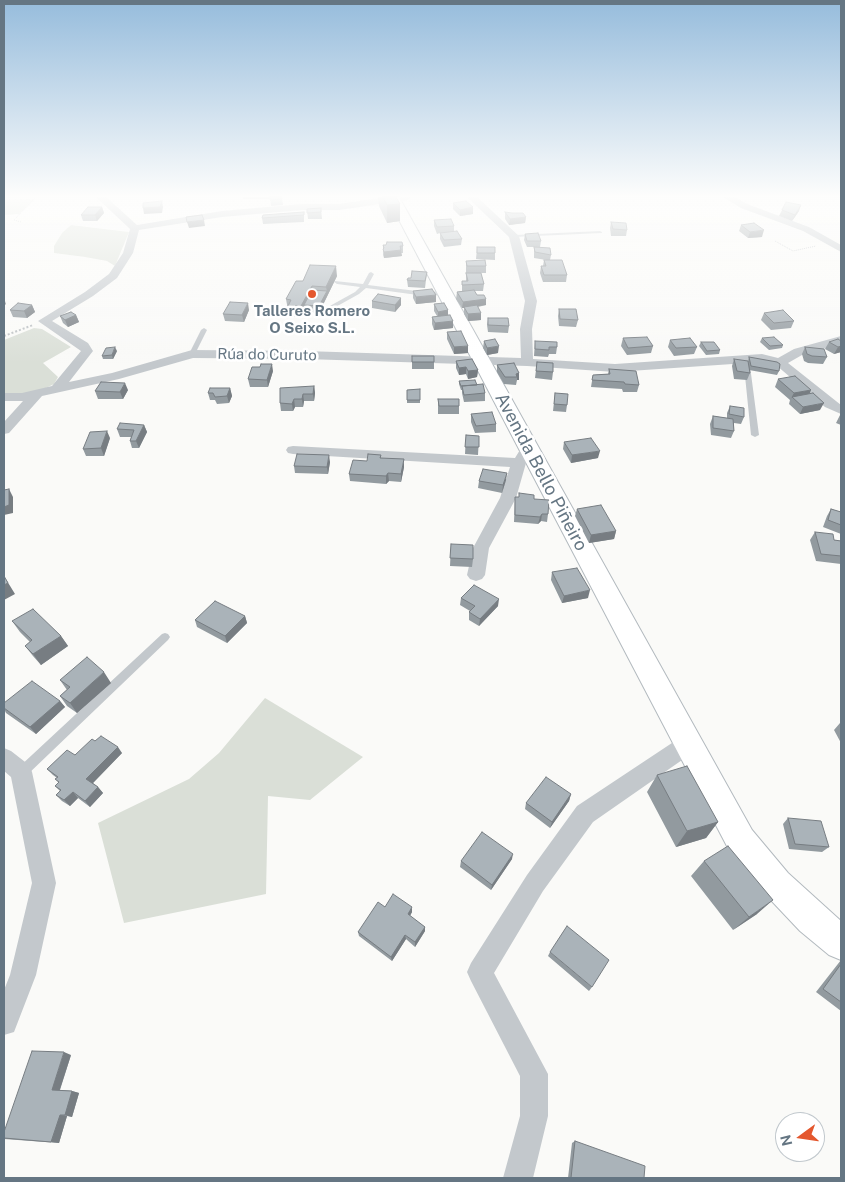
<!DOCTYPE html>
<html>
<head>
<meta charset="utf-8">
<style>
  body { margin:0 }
  #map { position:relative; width:845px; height:1182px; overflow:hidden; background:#fafaf8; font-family:"Public Sans",sans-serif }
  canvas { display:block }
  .frame { position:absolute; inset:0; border:5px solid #657683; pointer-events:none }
  .north { position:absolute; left:775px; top:1112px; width:50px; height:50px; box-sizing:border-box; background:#fff; border:1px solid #c1c8cd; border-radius:50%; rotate:256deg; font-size:14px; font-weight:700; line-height:20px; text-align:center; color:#657683 }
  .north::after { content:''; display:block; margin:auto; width:18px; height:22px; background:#e4572e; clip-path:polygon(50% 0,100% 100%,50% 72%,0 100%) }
</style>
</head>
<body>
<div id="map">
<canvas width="845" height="1182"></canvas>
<div class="frame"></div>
<div class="north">N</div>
</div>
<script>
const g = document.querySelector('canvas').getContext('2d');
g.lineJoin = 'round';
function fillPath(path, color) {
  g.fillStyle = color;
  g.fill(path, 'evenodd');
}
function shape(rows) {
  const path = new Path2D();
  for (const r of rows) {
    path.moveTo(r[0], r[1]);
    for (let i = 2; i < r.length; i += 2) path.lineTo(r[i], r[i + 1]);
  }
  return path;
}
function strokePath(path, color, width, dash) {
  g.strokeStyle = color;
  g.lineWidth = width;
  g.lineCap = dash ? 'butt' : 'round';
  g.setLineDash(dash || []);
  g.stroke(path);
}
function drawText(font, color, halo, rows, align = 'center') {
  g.font = font + ' "Public Sans",sans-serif';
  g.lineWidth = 5;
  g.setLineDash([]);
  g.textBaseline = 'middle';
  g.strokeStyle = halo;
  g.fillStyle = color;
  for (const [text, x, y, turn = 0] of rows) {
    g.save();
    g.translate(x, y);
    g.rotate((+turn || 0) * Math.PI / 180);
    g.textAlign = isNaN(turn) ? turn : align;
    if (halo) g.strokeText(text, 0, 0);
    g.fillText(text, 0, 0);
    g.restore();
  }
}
fillPath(shape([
  [35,199,19,214,4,215,4,200],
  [71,225,129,232,115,266,107,261,85,257,54,253,54,246,62,233],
  [34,328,42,329,71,347,43,363,58,377,54,384,40,391,25,394,4,394,4,340],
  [265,698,363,757,310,800,268,796,266,894,124,923,98,823,189,779,219,753]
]), '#dadfd7');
const secondary = shape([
  [387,197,399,197,752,830,788,873,841,921,841,960,829,955,800,931,766,895,730,852,387,197]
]);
strokePath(secondary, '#b3babf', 2);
strokePath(shape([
  [21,222,14,220,36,197],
  [775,241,793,251,816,246]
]), '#bbbfc2', 1, [1, 1]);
strokePath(shape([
  [4,336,33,325]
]), '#bbbfc2', 2, [2, 2]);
fillPath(shape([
  [600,231,602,232,602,233,514,237,512,236,514,235,600,231],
  [371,272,374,274,368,285,425,292,445,291,448,293,445,295,425,296,366,288,359,294,332,309,328,309,328,307,355,292,360,287,337,284,334,282,335,281,363,284,369,273,371,272],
  [204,328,207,330,195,354,190,355,189,354,201,330,204,328],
  [747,364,750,366,759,435,755,437,751,435,744,366,747,364],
  [165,633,168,634,170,637,168,640,26,776,22,777,18,776,17,772,18,768,162,634,165,633]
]), '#c3c8cc');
fillPath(shape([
  [96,197,106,197,137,225,222,211,302,204,339,204,386,197,411,197,407,200,339,210,302,210,222,217,139,230,133,253,117,278,93,296,52,321,88,343,93,351,69,382,112,373,192,350,305,351,521,358,520,329,525,301,509,237,467,197,477,197,519,236,537,301,532,329,533,359,615,364,762,354,778,358,794,349,841,336,841,344,802,355,788,363,841,405,841,414,825,407,776,365,762,362,615,372,527,366,305,359,193,358,119,379,42,396,9,433,4,434,4,422,23,401,4,401,4,393,22,393,52,386,81,351,38,321,85,292,109,274,123,253,130,229,96,197],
  [723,197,735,197,747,204,809,227,841,245,841,252,803,231,741,208,723,197],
  [528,444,533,445,535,448,526,463,516,498,489,548,485,575,482,579,476,581,470,579,467,575,473,548,500,498,510,467,293,454,288,453,286,450,288,447,293,446,515,458,523,445,528,444],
  [688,735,695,737,698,744,695,751,593,822,543,891,494,973,548,1074,548,1116,533,1178,503,1178,520,1116,520,1076,471,981,467,972,471,963,527,875,577,806,681,737,688,735],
  [4,748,11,751,29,765,32,772,56,883,36,975,14,1032,4,1035,4,990,10,975,32,883,11,777,4,771,4,748]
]), '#c3c8cc');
fillPath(secondary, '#fff');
fillPath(shape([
  [243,197,282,197,283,205,271,206,270,198,269,199,243,199],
  [378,197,396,197,400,204,400,221,387,223,379,206],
  [453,203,473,207,473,214,460,216,453,209],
  [102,207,104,213,97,221,83,221,81,215],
  [321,208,322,219,308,219,307,209],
  [782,210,799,211,792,221,779,216],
  [304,212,304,222,263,224,262,218],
  [505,212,526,217,525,223,509,225,505,219],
  [434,220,454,226,454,232,462,239,461,245,444,247,440,239,440,233,437,234,434,226],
  [611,222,627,230,626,236,611,236,610,228],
  [741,225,762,237,748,238,739,231],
  [525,234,541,241,540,247,534,247,551,255,550,260,567,275,566,282,543,282,540,273,541,266,543,266,544,260,546,260,534,258,534,247,527,247,524,240],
  [383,245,403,246,403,253,401,253,402,256,384,258,383,255],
  [477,247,495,253,495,260,476,259],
  [466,261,486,266,486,273,481,273,484,284,483,291,474,291,477,295,486,299,486,305,478,307,481,320,468,321,464,314,464,308,462,308,456,299,457,292,462,291,462,281,466,281],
  [427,272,425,288,408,287,407,280,411,278],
  [337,276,319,313,305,312,303,317,290,316,289,310,288,310,286,299,303,281],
  [413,291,436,302,416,304,413,298],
  [401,298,401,305,395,312,372,308,372,301],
  [434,304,448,310,448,315,453,328,434,330,432,324,432,317,437,316,434,311],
  [32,305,35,312,27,318,13,317,10,310],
  [559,309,578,320,576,327,559,326,558,316],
  [249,310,244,322,225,321,223,314],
  [764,313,794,321,791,328,771,330,761,320],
  [76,315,79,322,68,327,63,323,60,316],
  [488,318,509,326,508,333,488,332,487,325],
  [447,332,468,353,454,354,447,339],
  [623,338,653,346,651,353,627,355,621,346],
  [762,338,783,345,782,348,769,350,760,342],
  [670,340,697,347,694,354,674,356,668,347],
  [484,341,498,353,487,355,483,348],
  [535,341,557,347,556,354,549,354,548,357,534,356],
  [841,341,841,352,834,354,825,349,829,342],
  [701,342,720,350,719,354,706,355,699,346],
  [805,347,827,357,823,364,808,363,804,361,802,354],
  [117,351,113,359,103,359,102,356],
  [412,356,434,356,434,369,412,369],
  [749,357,779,371,777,375,749,370,748,361],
  [734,359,750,373,747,380,734,379,732,366],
  [456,361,478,370,477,377,468,379,466,374,459,375,456,368],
  [537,362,553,372,552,380,535,378],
  [497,365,519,373,519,380,517,380,516,385,504,384,497,372],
  [609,369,639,385,637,392,623,392,622,389,591,387,593,375,608,374],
  [273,371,268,387,250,387,248,379],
  [778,379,810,394,820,410,800,414,789,404,790,400,775,387],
  [459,381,477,385,485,393,485,401,464,402,462,393,462,390,461,390,459,384],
  [314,386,315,393,314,401,304,401,303,407,295,407,293,411,281,411,280,403],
  [230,388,232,396,229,403,217,404,215,400,210,400,208,393],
  [420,389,420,403,407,403,407,390],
  [128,390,123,399,98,399,95,391],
  [555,393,567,405,566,412,553,411],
  [438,399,459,406,459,414,438,414],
  [730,406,744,417,741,424,734,423,734,431,731,438,711,435,710,424,713,416,727,418,727,413],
  [841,413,841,425,836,423],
  [471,414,496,424,496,432,475,433,471,422],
  [144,425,147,432,139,448,132,448,130,441,131,437,120,437,117,429],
  [466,435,479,436,478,455,465,454],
  [110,438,104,456,86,456,83,449],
  [564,442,598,458,571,463,563,449],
  [381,455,381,458,404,467,401,482,389,481,386,484,350,481,349,474,367,461],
  [330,462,328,474,295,473,294,466],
  [506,480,502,493,478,488,479,481],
  [515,497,534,499,548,514,547,522,541,521,538,524,514,522],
  [577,509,616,531,614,539,589,543,575,516],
  [831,509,841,512,841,534,823,527,827,516],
  [815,532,834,540,841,541,841,564,816,561,810,540],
  [451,544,473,559,472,567,450,566],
  [552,572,588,598,562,603,551,580],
  [461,598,498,606,479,626,469,620,469,612,470,611,460,605],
  [245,616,247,623,227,643,197,627,195,620],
  [12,621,61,636,68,646,41,665,33,656,25,646,30,642,20,632],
  [60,680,111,683,77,713,67,706,60,696,67,690],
  [60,701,65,707,36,734,6,713,4,709,4,703],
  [840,723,841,723,841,743,834,730],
  [95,741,122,753,93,783,98,787,103,793,90,807,78,798,70,806,62,801,56,795,60,791,55,786,59,783,55,779,57,778,53,775,47,769,75,755],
  [657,775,718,822,706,838,676,847,647,792],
  [571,794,569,801,550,828,525,809,526,803],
  [788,818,829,847,822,852,789,849,783,824],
  [512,859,491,890,460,867,461,861],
  [704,861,757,914,733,930,691,876],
  [385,907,412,912,410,916,425,927,425,931,415,947,406,939,392,961,359,936,358,932],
  [550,952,592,987,589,991,548,956],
  [841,960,841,1011,816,992],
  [71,1055,60,1090,72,1091,79,1093,72,1117,67,1116,59,1143,4,1139],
  [575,1141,644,1178,568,1178,572,1143]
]), '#929a9f');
fillPath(shape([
  [162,201,163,207,162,213,144,214,143,208],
  [400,204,400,221,387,223,387,205],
  [801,205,799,211,792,221,795,215],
  [102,207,104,213,97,221,95,215],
  [473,207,473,214,460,216,460,210],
  [526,217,525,223,509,225,510,219],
  [204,220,205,226,189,228,187,222],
  [764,230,762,237,748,238,750,232],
  [401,250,402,256,384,258,384,252],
  [336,266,337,276,319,313,319,306,327,291,326,287],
  [312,286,313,296,304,305,305,312,303,317,301,306],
  [436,295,436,302,416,304,416,297],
  [4,298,6,304,4,306],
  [401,298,401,305,395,312,395,305],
  [486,299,486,305,465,308,464,307,464,308,462,308,463,302],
  [248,303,249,310,244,322,242,315],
  [32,305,35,312,27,318,24,311],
  [448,310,448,317,438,319,438,312],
  [481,313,481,320,468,321,468,314],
  [76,315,79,322,68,327,65,320],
  [453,321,453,328,434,330,435,323],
  [468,346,468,353,454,354,454,347],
  [499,346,498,353,487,355,487,348],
  [841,346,841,352,834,354,838,347],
  [115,347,117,351,113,359,112,355],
  [272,364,273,371,268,387,267,380],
  [466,367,466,374,459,375,459,368],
  [478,370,477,377,468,379,468,371],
  [519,373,519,380,517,380,517,377,516,374],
  [125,383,128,390,123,399,120,392],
  [314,386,315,393,314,401,313,394],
  [230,388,232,396,229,403,227,396],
  [811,390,808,398,792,397,790,400,794,393],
  [303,394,304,401,303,407,302,399],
  [294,399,295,407,293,411,292,404],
  [824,403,820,410,800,414,803,407],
  [144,425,147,432,139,448,136,441],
  [107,431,110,438,104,456,101,448],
  [600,451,598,458,571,463,572,455],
  [329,455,330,462,328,474,327,467],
  [404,459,404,467,401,482,401,474],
  [388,473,389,481,386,484,386,476],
  [507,473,506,480,502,493,503,485],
  [9,489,13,497,13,513,4,515,4,507],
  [542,514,541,521,538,524,540,517],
  [616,531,614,539,589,543,591,535],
  [4,576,15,594,4,600],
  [590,590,588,598,562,603,564,596],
  [499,599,498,606,479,626,480,619],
  [245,616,247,623,227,643,225,636],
  [61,636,68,646,41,665,33,654],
  [104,672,111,683,77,713,70,703],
  [60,701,65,707,36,734,30,727],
  [118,747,122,753,91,785,86,779],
  [98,787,103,793,90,807,85,801],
  [73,792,78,798,70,806,64,800],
  [571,794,569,801,550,828,552,822],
  [718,822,706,838,676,847,687,831],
  [513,854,512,859,491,890,492,885],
  [773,900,757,914,733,930,749,917],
  [412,907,412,912,408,919,408,914],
  [425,927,425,931,415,947,415,942],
  [405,935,406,939,392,961,391,957],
  [64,1052,71,1055,59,1092,52,1090],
  [72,1091,79,1093,72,1117,65,1115],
  [60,1115,67,1116,59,1143,51,1142]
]), '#777d82');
const building = shape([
  [270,197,282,197,282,199,270,200,270,197],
  [383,197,396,197,400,204,387,205,383,197],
  [162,201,160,207,143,208,143,203,162,201],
  [466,201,473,207,460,210,453,203,466,201],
  [786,202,801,205,795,215,782,210,786,202],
  [88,207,102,207,95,215,81,215,88,207],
  [321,208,321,212,307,213,307,209,321,208],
  [304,212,304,215,262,218,263,215,304,212],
  [505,212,512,213,523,213,526,217,510,219,505,212],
  [202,215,204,220,187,222,186,217,202,215],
  [451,219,454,226,437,227,434,220,451,219],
  [611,222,626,223,627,230,613,229,611,222],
  [754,223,764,230,750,232,741,225,754,223],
  [457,231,462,239,444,240,440,233,457,231],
  [538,233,541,241,527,241,525,234,538,233],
  [387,242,402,242,403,246,400,246,401,250,384,252,383,249,384,248,383,245,386,245,387,242],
  [477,247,495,247,495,253,477,253,477,247],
  [534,247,550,248,551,255,535,252,534,247],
  [485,260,486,266,467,266,466,261,485,260],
  [544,260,562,260,567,275,544,275,541,266,546,266,544,260],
  [310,265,336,266,326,287,312,286,301,306,288,306,291,300,286,299,296,281,303,281,310,265],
  [412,271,427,272,425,281,407,280,408,278,411,278,412,271],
  [466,273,481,273,484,284,462,285,462,281,468,281,466,273],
  [432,289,436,295,416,297,413,291,432,289],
  [312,290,327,291,319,306,304,305,312,290],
  [474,290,477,295,484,295,486,299,463,302,457,292,474,290],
  [378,294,401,298,395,305,372,301,378,294],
  [230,302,248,303,242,315,223,314,230,302],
  [18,303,32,305,24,311,10,310,18,303],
  [444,303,448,310,438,312,434,304,444,303],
  [477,305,481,313,468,314,464,307,477,305],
  [559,309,576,309,578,320,560,319,559,309],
  [783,310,794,321,774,323,764,313,783,310],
  [71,312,76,315,65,320,60,316,71,312],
  [450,315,453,321,435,323,432,317,450,315],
  [488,318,508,318,509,326,488,325,488,318],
  [461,331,468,346,454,347,447,332,461,331],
  [647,337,653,346,628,348,623,338,647,337],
  [774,337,783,345,770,346,762,338,774,337],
  [690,338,697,347,676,348,670,340,690,338],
  [495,339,499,346,487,348,484,341,495,339],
  [838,339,841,341,841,346,838,347,829,342,838,339],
  [535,341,557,342,557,347,549,347,549,350,535,349,535,341],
  [701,342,714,342,720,350,707,351,701,342],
  [115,347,112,355,102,356,106,348,115,347],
  [805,347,824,349,827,357,812,356,807,354,805,347],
  [412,356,434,356,434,362,412,362,412,356],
  [749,357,777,362,780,364,779,371,751,366,749,357],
  [472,359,478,370,468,371,466,367,459,368,456,361,472,359],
  [734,359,748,361,750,373,737,371,734,359],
  [537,362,553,363,553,372,536,371,537,362],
  [514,363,519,373,516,374,517,377,505,377,497,365,514,363],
  [261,364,272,364,267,380,248,379,252,367,260,367,261,364],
  [609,369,636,371,639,385,625,384,624,382,592,380,593,375,610,374,609,369],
  [795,376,811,390,794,393,778,379,795,376],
  [475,380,477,385,461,386,459,381,475,380],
  [101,382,125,383,120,392,95,391,101,382],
  [483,384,485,393,464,395,462,386,483,384],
  [314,386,313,394,303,394,302,399,294,399,292,404,280,403,280,388,314,386],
  [210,388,230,388,227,396,215,397,213,393,208,393,210,388],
  [420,389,420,400,407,400,407,390,420,389],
  [555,393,568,394,567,405,554,404,555,393],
  [813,393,824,403,803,407,792,397,813,393],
  [438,399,459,399,459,406,439,406,438,399],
  [730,406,744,408,744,417,729,414,730,406],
  [492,412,496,424,476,426,471,414,492,412],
  [713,416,733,419,734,431,713,428,713,416],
  [120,423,144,425,136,441,130,441,134,430,117,429,120,423],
  [107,431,101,448,83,449,90,432,107,431],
  [466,435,479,436,479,447,465,447,466,435],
  [591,438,600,451,572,455,564,442,591,438],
  [297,454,329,455,327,467,294,466,297,454],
  [368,454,381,455,380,458,404,459,401,474,388,473,386,476,349,474,353,460,367,461,368,454],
  [483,469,507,473,503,485,479,481,483,469],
  [9,489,9,505,4,507,4,490,9,489],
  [519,493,534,495,534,499,549,500,548,514,542,514,540,517,515,515,515,497,519,497,519,493],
  [601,505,616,531,591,535,577,509,601,505],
  [831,509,841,512,841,525,828,520,831,509],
  [815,532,833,534,834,540,841,541,841,556,821,554,815,532],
  [451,544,473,545,473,559,450,558,451,544],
  [577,568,590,590,564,596,552,572,577,568],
  [4,576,8,583,4,585,4,576],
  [474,585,499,599,480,619,469,612,475,606,461,598,474,585],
  [215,601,245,616,225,636,195,620,215,601],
  [33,609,61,636,33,654,25,646,32,640,12,621,33,609],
  [87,657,104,672,70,703,60,696,70,687,60,680,87,657],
  [32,681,60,701,30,727,4,708,4,703,32,681],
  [101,736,118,747,86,779,98,787,85,801,73,792,64,800,56,795,61,790,55,786,59,782,55,779,58,777,47,769,67,750,75,755,92,739,95,741,101,736],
  [687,766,718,822,687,831,657,775,687,766],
  [546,777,571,794,552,822,526,803,546,777],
  [788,818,821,821,829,847,795,844,788,818],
  [482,832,513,854,492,885,461,861,482,832],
  [728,846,773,900,749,917,704,861,728,846],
  [393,894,412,907,408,914,425,927,415,942,405,935,391,957,358,932,378,902,385,907,393,894],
  [567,926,609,960,592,987,550,952,567,926],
  [841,964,841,1002,823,989,841,964],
  [32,1051,64,1052,52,1090,72,1091,65,1115,60,1115,51,1142,4,1138,4,1132,32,1051],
  [575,1141,645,1166,644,1178,571,1178,575,1141]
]);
fillPath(building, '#aab3b9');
strokePath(building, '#777d82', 1);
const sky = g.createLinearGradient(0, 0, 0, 363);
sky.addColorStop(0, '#96bcdc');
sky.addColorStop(0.54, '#fdfdfc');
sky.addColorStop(1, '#fdfdfc00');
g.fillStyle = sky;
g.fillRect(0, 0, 845, 363);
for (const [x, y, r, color] of [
  [312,294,5,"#e4572e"]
]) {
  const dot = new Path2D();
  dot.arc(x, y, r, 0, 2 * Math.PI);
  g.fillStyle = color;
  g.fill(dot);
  strokePath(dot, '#fff', 2);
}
drawText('bold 15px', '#657683', '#fff', [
  ["Talleres Romero",312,311],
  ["O Seixo S.L.",312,328]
]);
drawText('15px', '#657683', '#fff', [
  ["Rúa do Curuto",267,355,1]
]);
drawText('18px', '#657683', '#fff', [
  ["Avenida Bello Piñeiro",541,472,62]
]);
</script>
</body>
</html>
